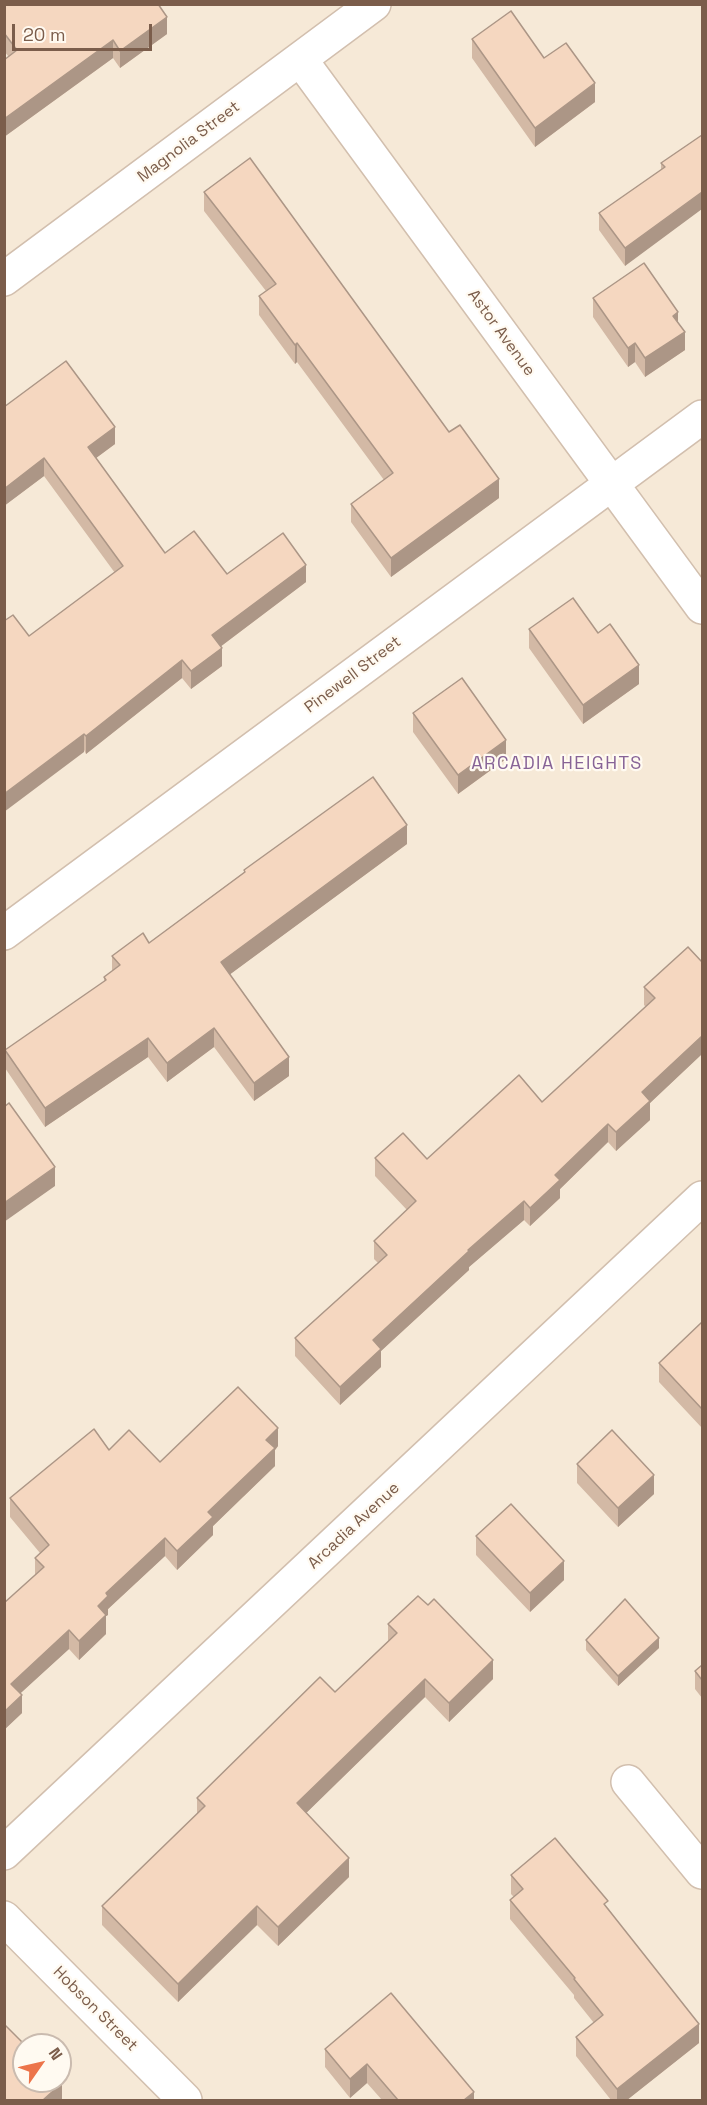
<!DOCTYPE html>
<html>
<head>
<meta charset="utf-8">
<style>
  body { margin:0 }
  #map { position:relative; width:707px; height:2105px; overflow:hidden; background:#fef6ea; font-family:"Space Grotesk",sans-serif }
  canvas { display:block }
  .frame { position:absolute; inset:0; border:6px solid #7b5d4b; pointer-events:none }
  .north { position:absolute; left:12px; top:2033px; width:60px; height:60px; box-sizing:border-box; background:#fffaf1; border:2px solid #cabbaf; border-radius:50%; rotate:56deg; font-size:16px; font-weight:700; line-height:24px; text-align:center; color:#7b5d4b }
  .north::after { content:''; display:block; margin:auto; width:21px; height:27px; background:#ec744a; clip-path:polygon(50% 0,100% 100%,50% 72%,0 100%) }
  .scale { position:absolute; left:12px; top:24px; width:140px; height:27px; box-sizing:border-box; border:3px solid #7b5d4b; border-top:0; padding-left:8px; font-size:18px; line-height:21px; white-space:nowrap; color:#7b5d4b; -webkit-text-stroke:4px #fffaf1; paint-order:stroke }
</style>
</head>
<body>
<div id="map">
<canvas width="707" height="2105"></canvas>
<div class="frame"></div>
<div class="north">N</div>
<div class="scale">20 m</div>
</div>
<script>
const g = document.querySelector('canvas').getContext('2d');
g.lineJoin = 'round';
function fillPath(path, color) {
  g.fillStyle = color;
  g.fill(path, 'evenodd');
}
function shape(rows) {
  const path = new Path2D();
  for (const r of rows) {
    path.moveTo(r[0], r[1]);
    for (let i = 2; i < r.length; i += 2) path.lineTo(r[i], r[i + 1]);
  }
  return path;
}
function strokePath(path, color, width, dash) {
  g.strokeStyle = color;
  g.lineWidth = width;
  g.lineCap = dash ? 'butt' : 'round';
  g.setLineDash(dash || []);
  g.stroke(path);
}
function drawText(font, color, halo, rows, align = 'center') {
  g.font = font + ' "Space Grotesk",sans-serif';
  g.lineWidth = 4.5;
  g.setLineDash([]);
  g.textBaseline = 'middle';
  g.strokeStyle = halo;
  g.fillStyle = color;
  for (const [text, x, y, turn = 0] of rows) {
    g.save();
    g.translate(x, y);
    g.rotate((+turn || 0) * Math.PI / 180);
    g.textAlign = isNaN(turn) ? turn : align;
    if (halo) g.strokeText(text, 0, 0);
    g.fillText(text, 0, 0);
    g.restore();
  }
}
fillPath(shape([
  [5,5,702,5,702,2100,5,2100],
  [24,2045,60,2045,60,2081,24,2081]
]), '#f6e9d7');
const minor = shape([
  [300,59,702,607],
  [4,279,374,4],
  [4,933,702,417],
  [628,1782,702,1872],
  [4,1853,702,1198],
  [4,1918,185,2100]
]);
strokePath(minor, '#d2bfae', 36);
strokePath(minor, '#fff', 33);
fillPath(shape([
  [4,4,167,34,120,68,113,58,4,137,4,60,9,57,4,51],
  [472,39,544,58,595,102,535,147,472,58],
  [702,135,625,266,599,230,599,213,661,170,661,163],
  [204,192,449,432,499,498,391,577,351,522,351,504,384,480,297,362,295,364,259,315,259,296,266,291,204,211],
  [593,298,678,323,685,350,645,377,635,362,628,367,593,317],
  [4,407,115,444,96,458,165,553,227,574,306,582,220,647,222,666,191,689,182,678,86,754,29,636,115,573,44,476,4,506],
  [529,629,598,633,639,684,583,724,529,648],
  [413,713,506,759,458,794,413,732],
  [407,844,230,974,289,1076,254,1101,214,1047,167,1082,148,1057,45,1127,5,1068,5,1050,104,982,104,977,112,971,112,956,149,943,244,872,244,870],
  [702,962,702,1054,650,1103,650,1120,616,1151,608,1142,560,1189,560,1198,530,1226,524,1220,469,1267,469,1270,381,1351,381,1367,340,1405,295,1356,295,1338,378,1263,374,1259,374,1241,407,1210,375,1176,375,1158,427,1159,542,1102,646,1007,644,1005,644,987],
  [702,1322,702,1428,659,1382,659,1363],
  [278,1446,275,1450,275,1466,213,1526,213,1535,177,1570,165,1556,108,1609,108,1615,106,1616,106,1634,79,1660,69,1649,20,1693,22,1713,4,1730,4,1603,35,1575,35,1558,40,1553,10,1517,10,1498,109,1450,160,1462],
  [577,1464,654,1494,618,1527,577,1483],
  [476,1536,564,1580,530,1612,476,1555],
  [388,1624,493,1679,449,1722,425,1697,306,1813,349,1877,278,1946,257,1925,178,2002,102,1925,102,1906,197,1814,197,1798,335,1692,388,1641],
  [586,1640,659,1648,618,1686,586,1650],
  [702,1665,702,1698,695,1689,695,1671],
  [511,1875,608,1908,699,2043,627,2100,611,2100,576,2056,576,2037,594,2023,574,1998,574,1995,510,1919,510,1900,514,1897,511,1894],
  [325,2049,474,2100,382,2100,367,2083,350,2098,325,2067]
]), '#d3b9a5');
fillPath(shape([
  [167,17,167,34,120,68,120,51],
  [113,40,113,58,4,137,4,119],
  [595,83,595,102,535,147,535,128],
  [702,192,702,209,625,266,625,248],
  [678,312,678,331,673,316],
  [685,332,685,350,645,377,645,358],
  [297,343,297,362,295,364,295,345],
  [635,343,635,362,628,367,628,348],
  [115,427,115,444,88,464,88,447],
  [44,458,44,476,4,506,4,489],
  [499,479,499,498,391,577,391,558],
  [306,565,306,582,212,653,212,635],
  [222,648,222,666,191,689,191,671],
  [182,660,182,678,86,754,86,736],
  [639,665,639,684,583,724,583,705],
  [84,734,84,752,4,812,4,794],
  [506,740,506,759,458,794,458,775],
  [407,825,407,844,221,981,221,962],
  [214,1028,214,1047,167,1082,167,1063],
  [702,1036,702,1054,650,1103,650,1120,616,1151,616,1132,642,1092],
  [148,1038,148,1057,45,1127,45,1108],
  [289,1057,289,1076,254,1101,254,1083],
  [608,1124,608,1142,560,1189,560,1198,530,1226,530,1208,555,1175],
  [55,1167,55,1186,4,1222,4,1203],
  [524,1201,524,1220,469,1267,469,1270,381,1351,381,1367,340,1405,340,1387,373,1340,468,1250],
  [278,1428,278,1446,275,1450,275,1466,213,1526,213,1535,177,1570,177,1551,266,1440],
  [654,1475,654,1494,618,1527,618,1508],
  [165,1538,165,1556,108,1609,108,1615,106,1616,106,1634,79,1660,79,1641,98,1606,106,1593],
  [564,1561,564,1580,530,1612,530,1593],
  [69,1630,69,1649,11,1702,11,1684],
  [659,1638,659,1648,618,1686,618,1676],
  [493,1660,493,1679,449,1722,449,1703],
  [425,1679,425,1697,297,1822,297,1803],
  [22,1695,22,1713,4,1730,4,1712],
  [349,1858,349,1877,278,1946,278,1927],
  [257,1906,257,1925,178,2002,178,1984],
  [699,2024,699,2043,627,2100,617,2100,617,2089],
  [367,2064,367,2083,350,2098,350,2079],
  [62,2083,62,2100,43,2100],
  [474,2092,474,2100,464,2100]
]), '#ac9686');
const building = shape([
  [4,4,158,4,167,17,120,51,113,40,4,119,4,60,17,50,4,33,4,4],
  [511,11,544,58,566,43,595,83,535,128,472,39,511,11],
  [702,135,702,192,625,248,599,213,665,167,661,163,702,135],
  [250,158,449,432,460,425,499,479,391,558,351,504,393,473,297,343,295,345,259,296,276,284,204,192,250,158],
  [644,263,678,312,673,316,685,332,645,358,635,343,628,348,593,298,644,263],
  [66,361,115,427,88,447,165,553,194,531,227,574,283,533,306,565,212,635,222,648,191,671,182,660,86,736,84,734,4,794,4,621,13,615,29,636,123,566,44,458,4,489,4,407,66,361],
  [573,598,598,633,610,624,639,665,583,705,529,629,573,598],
  [462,678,506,740,458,775,413,713,462,678],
  [373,777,407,825,221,962,289,1057,254,1083,214,1028,167,1063,148,1038,45,1108,5,1050,106,980,104,977,120,965,112,956,143,933,149,943,245,872,244,870,373,777],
  [688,947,702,962,702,1036,642,1092,650,1101,616,1132,608,1124,555,1175,560,1180,530,1208,524,1201,468,1250,469,1251,373,1340,381,1349,340,1387,295,1338,387,1255,374,1241,416,1201,375,1158,403,1133,427,1159,519,1075,542,1102,655,998,644,987,688,947],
  [9,1103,55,1167,4,1203,4,1107,9,1103],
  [702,1322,702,1409,659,1363,702,1322],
  [238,1387,278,1428,266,1440,275,1448,208,1512,213,1517,177,1551,165,1538,106,1593,108,1596,98,1606,106,1615,79,1641,69,1630,11,1684,22,1695,4,1712,4,1603,44,1567,35,1558,49,1545,10,1498,94,1429,109,1450,129,1430,160,1462,238,1387],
  [612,1430,654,1475,618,1508,577,1464,612,1430],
  [511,1504,564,1561,530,1593,476,1536,511,1504],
  [418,1596,428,1605,434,1599,493,1660,449,1703,425,1679,297,1803,349,1858,278,1927,257,1906,178,1984,102,1906,205,1806,197,1798,320,1677,335,1692,397,1633,388,1624,418,1596],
  [625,1599,659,1638,618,1676,586,1640,625,1599],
  [702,1665,702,1680,695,1671,702,1665],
  [555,1838,608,1901,604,1904,699,2024,617,2089,576,2037,603,2015,574,1979,575,1978,510,1900,523,1889,511,1875,555,1838],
  [391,1993,474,2092,464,2100,398,2100,367,2064,350,2079,325,2049,391,1993],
  [4,2024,25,2045,24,2045,24,2081,60,2081,62,2083,43,2100,4,2100,4,2024]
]);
fillPath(building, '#f5d7c0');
strokePath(building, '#ac9686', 1.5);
drawText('16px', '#7b5d4b', '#fffaf1', [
  ["Magnolia Street",189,142,-37],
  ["Astor Avenue",501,333,54],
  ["Pinewell Street",353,675,-37],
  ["Arcadia Avenue",354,1526,-43],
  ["Hobson Street",95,2009,45]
]);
g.letterSpacing = '1.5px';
drawText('18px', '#876396', '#fffaf1', [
  ["ARCADIA HEIGHTS",557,764]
]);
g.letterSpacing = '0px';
</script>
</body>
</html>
